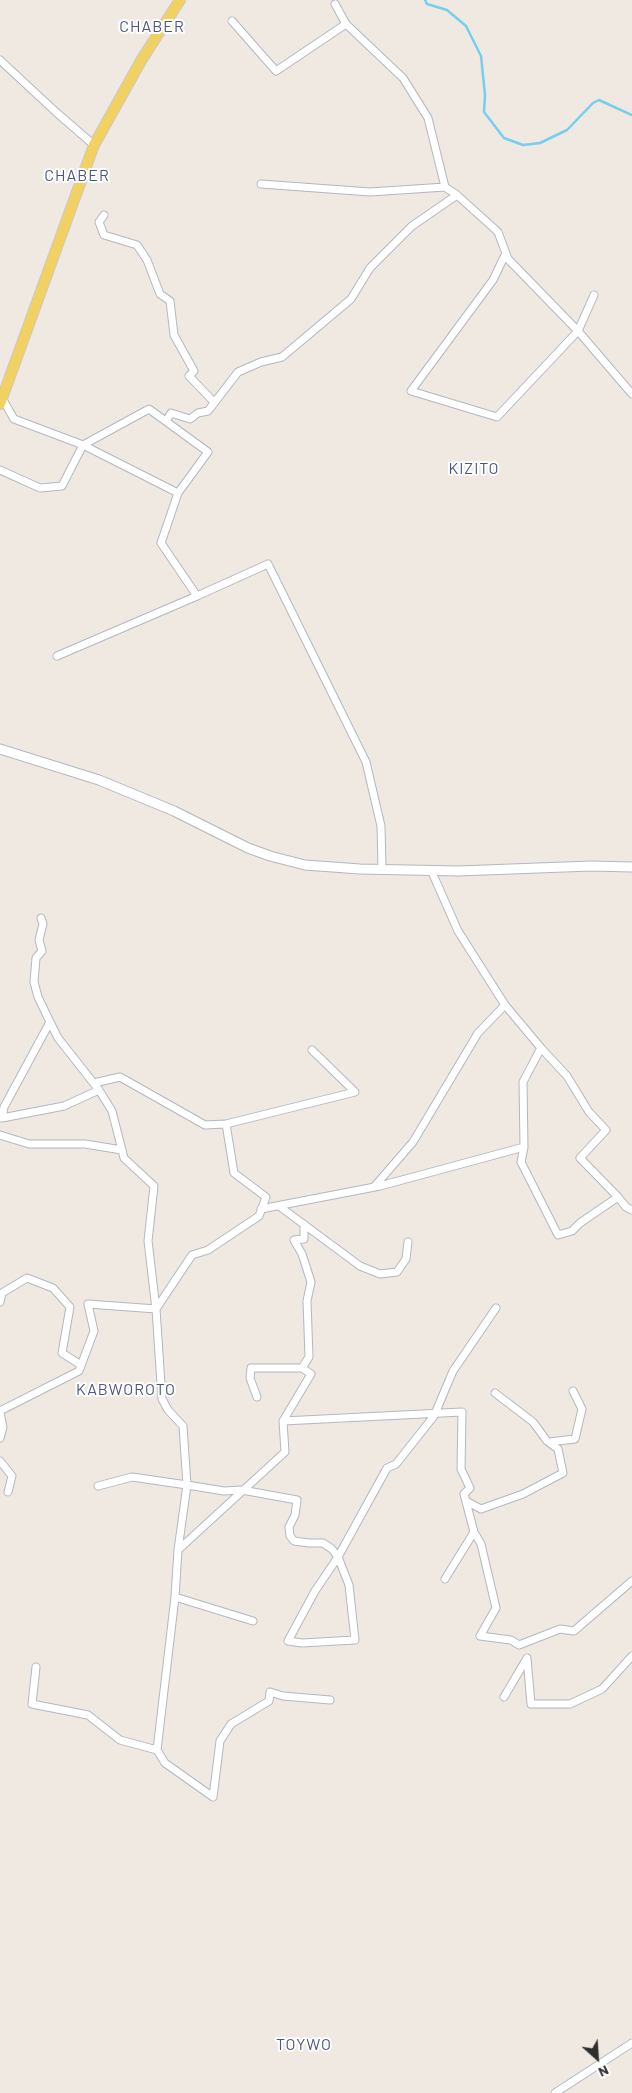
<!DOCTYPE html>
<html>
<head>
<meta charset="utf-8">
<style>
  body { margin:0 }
  #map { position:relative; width:632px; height:2093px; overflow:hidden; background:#efe9e1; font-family:Barlow,sans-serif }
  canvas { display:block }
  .north { position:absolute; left:572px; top:2033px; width:50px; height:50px; -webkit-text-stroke:4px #fff; paint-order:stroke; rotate:154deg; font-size:14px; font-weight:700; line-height:20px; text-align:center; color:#2e2e2e }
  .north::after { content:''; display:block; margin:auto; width:18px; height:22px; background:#2e2e2e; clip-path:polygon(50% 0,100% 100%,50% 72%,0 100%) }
</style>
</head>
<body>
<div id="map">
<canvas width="632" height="2093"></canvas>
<div class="north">N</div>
</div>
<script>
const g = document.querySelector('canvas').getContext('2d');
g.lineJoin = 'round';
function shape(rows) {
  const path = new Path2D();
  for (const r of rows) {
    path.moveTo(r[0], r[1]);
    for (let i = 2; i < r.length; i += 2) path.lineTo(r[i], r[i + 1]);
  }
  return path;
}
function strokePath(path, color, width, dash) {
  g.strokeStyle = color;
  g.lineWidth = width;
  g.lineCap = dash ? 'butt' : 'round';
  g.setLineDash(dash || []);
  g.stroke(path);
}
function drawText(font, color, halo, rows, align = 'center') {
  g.font = font + ' Barlow,sans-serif';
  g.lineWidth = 4;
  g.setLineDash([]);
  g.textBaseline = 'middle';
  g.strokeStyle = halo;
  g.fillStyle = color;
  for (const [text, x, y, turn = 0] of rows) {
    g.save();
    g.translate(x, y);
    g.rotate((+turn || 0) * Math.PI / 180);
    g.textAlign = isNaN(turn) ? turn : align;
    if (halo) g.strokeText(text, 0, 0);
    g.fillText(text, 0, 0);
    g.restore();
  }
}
strokePath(shape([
  [425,0,427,4,447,10,466,26,481,56,485,95,484,112,504,138,523,145,540,143,567,130,593,103,599,100,632,115]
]), '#75cff0', 2.5);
const street = shape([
  [335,4,346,24,403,78,428,118,445,187],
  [232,21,276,71,346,24],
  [0,60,57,113,94,145],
  [261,184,370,192,445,187,457,195],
  [104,215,99,222,104,235,137,245,147,260,160,294,170,301,174,335,194,371,189,376,214,402],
  [505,255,493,280,411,391,497,417,578,331,594,295],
  [166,421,171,413,190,419,198,413,208,411,238,372,261,362,282,357,351,299,370,268,412,226,457,195,498,232,508,259,578,331,632,394],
  [0,470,40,488,62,486,83,445,149,409,208,452,178,493,83,445,14,419,2,398],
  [197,596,268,564,366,762,381,826,382,869],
  [57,656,197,596,161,543,178,493],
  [431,870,458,931,505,1005],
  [41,918,43,924,39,940,42,951,36,958,34,982,38,997,50,1022,58,1038,99,1090,64,1106,2,1118,4,1107,50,1022],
  [94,1083,120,1077,205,1125,226,1124,234,1173,266,1197,259,1216,208,1250,192,1255,156,1309,148,1241,154,1186,124,1158,112,1111,99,1090],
  [226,1124,355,1092,312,1050],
  [0,1135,29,1144,85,1144,122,1150],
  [374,1187,413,1142,478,1033,505,1005,541,1048,523,1082,524,1147,521,1162,558,1235,572,1231,580,1223,618,1197,580,1158,606,1130,589,1112,567,1076,541,1048],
  [618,1197,626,1207,632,1210],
  [279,1206,360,1266,380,1274,397,1272,406,1259,408,1242],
  [261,1209,380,1186,524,1147],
  [0,1302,2,1293,27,1278,53,1288,70,1307,62,1353,81,1365],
  [302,1368,309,1357,307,1301,311,1282,302,1254,294,1240,304,1239,304,1224],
  [0,1411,79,1371,94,1331,88,1304,156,1309,162,1399,168,1410,183,1426,187,1485,132,1477,98,1486],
  [0,1413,3,1427,0,1438],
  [283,1421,462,1412,461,1469,470,1488,464,1494,474,1532,445,1579],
  [549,1442,575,1439,582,1409,573,1391],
  [0,1461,12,1476,8,1492],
  [466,1501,481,1509,523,1494,563,1473,558,1449,547,1441,533,1422,495,1393],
  [474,1532,481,1544,496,1608,480,1636,511,1640,519,1645,560,1629,574,1631,632,1581],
  [178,1550,285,1452,283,1421,311,1374,302,1368,251,1368,250,1378,257,1397],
  [175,1597,157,1750,165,1763,213,1797,220,1741,231,1724,269,1701,270,1692,283,1696,330,1700],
  [253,1621,175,1597,178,1550,187,1485,224,1491,242,1490,297,1500,295,1515,289,1527,290,1536,294,1541,309,1543,323,1543,332,1549,338,1557,349,1585,355,1640,302,1643,288,1641,315,1591,338,1557,387,1468,396,1464,434,1416,453,1371,496,1308],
  [36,1667,32,1704,88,1715,120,1740,157,1750],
  [504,1697,527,1658,531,1704,570,1704,602,1689,632,1656],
  [555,2093,632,2043]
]);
const secondary = shape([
  [0,749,99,780,174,811,248,848,270,856,305,865,360,869,458,871,591,866,632,867]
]);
const primary = shape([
  [0,404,94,145,142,59,180,0]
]);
strokePath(street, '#b4b7c1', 9);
strokePath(secondary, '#b4b7c1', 11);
strokePath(primary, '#c9c9c9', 12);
strokePath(street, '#fff', 7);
strokePath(secondary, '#fff', 9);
strokePath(primary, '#f2d163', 10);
g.letterSpacing = '1px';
drawText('16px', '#4d5680', '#fff', [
  ["CHABER",152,27],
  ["CHABER",77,176],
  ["KIZITO",474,469],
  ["KABWOROTO",126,1390],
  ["TOYWO",304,2045]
]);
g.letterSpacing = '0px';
</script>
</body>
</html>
